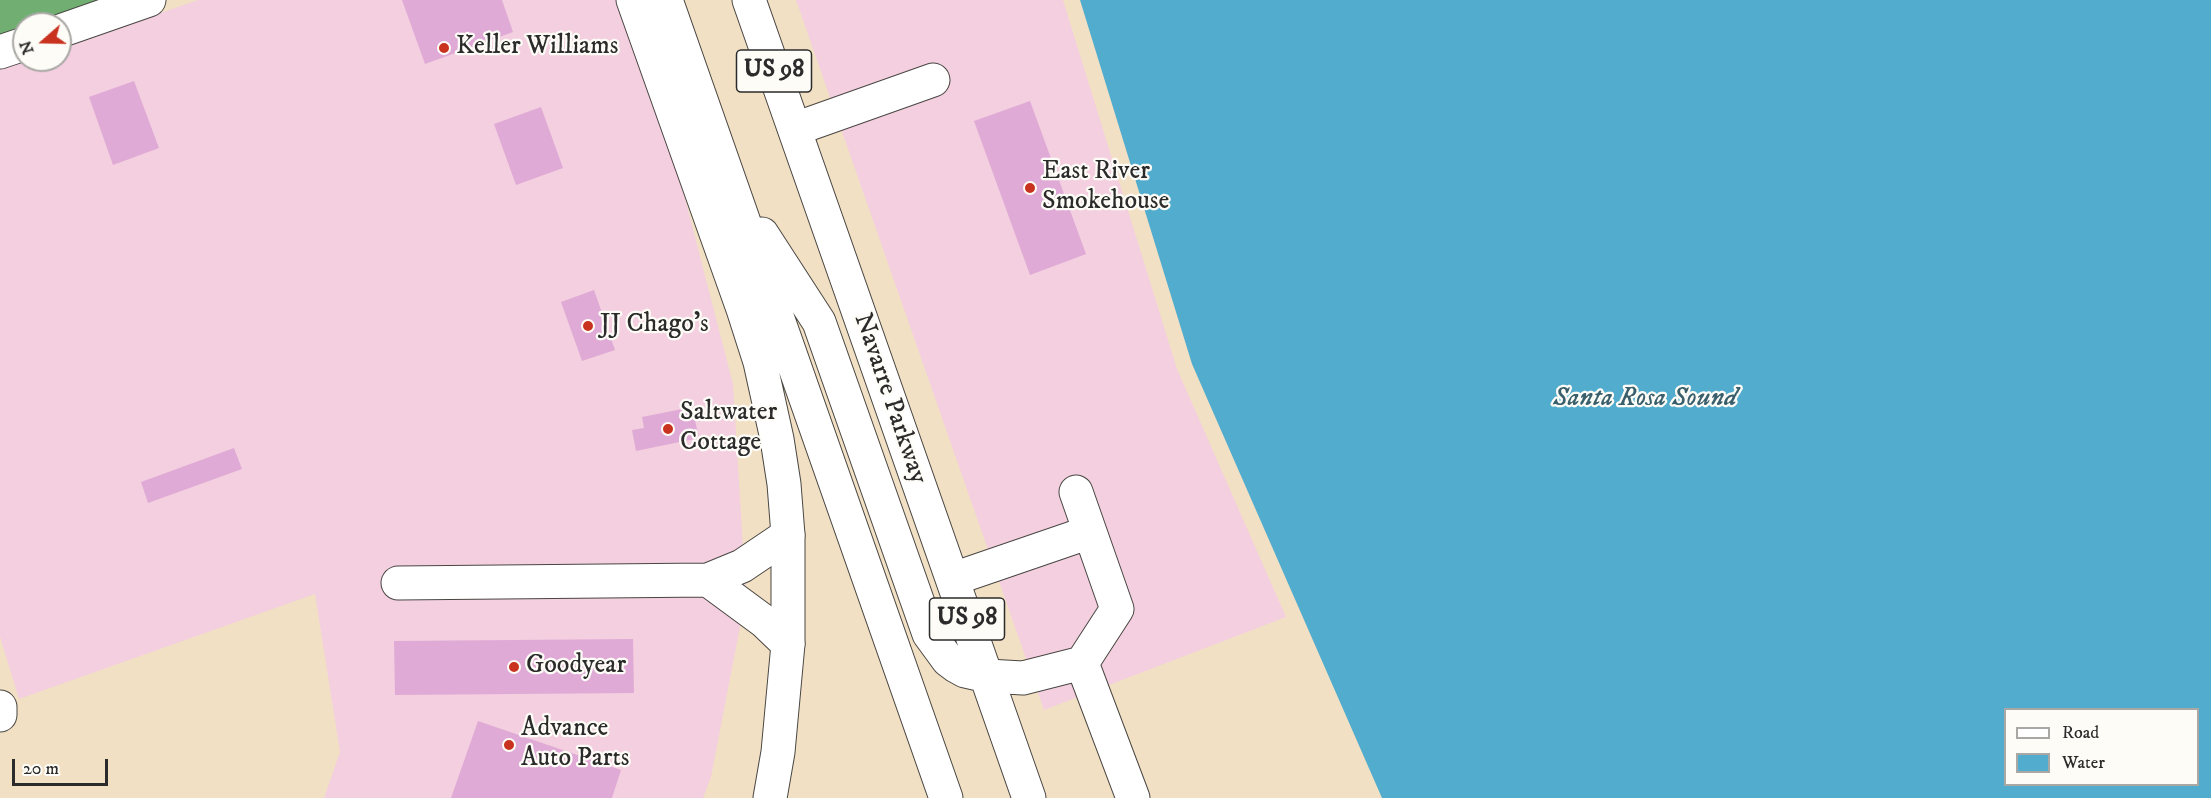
<!DOCTYPE html>
<html>
<head>
<meta charset="utf-8">
<style>
  body { margin:0 }
  #map { position:relative; width:2211px; height:798px; overflow:hidden; background:#f2e0c4; font-family:"IM FELL DW Pica",serif }
  canvas { display:block }
  .legend { position:absolute; left:2004px; top:708px; width:195px; height:78px; box-sizing:border-box; background:#fdfcf7; border:2px solid #a9a8a5; margin:0; padding:8px 10px; list-style:none; font-size:18px; color:#2b2b2b }
  .legend li { display:flex; align-items:center; gap:12px; height:30px }
  .legend b { width:30px; border:2px solid #a9a8a5 }
  .north { position:absolute; left:12px; top:12px; width:60px; height:60px; box-sizing:border-box; background:#fdfcf7; border:2px solid #a9a8a5; border-radius:50%; rotate:250deg; font-size:16px; font-weight:700; line-height:24px; text-align:center; color:#2b2b2b }
  .north::after { content:''; display:block; margin:auto; width:21px; height:27px; background:#c8321e; clip-path:polygon(50% 0,100% 100%,50% 72%,0 100%) }
  .scale { position:absolute; left:12px; top:759px; width:96px; height:27px; box-sizing:border-box; border:3px solid #2b2b2b; border-top:0; padding-left:8px; font-size:18px; line-height:21px; white-space:nowrap; color:#2b2b2b; -webkit-text-stroke:4px #fdfcf7; paint-order:stroke }
</style>
</head>
<body>
<div id="map">
<canvas width="2211" height="798"></canvas>
<ul class="legend">
<li><b style="height:8px;background:#fff"></b>Road</li>
<li><b style="height:16px;background:#51acce"></b>Water</li>
</ul>
<div class="north">N</div>
<div class="scale">20 m</div>
</div>
<script>
const g = document.querySelector('canvas').getContext('2d');
g.lineJoin = 'round';
function fillPath(path, color) {
  g.fillStyle = color;
  g.fill(path, 'evenodd');
}
function shape(rows) {
  const path = new Path2D();
  for (const r of rows) {
    path.moveTo(r[0], r[1]);
    for (let i = 2; i < r.length; i += 2) path.lineTo(r[i], r[i + 1]);
  }
  return path;
}
function strokePath(path, color, width, dash) {
  g.strokeStyle = color;
  g.lineWidth = width;
  g.lineCap = dash ? 'butt' : 'round';
  g.setLineDash(dash || []);
  g.stroke(path);
}
function drawText(font, color, halo, rows, align = 'center') {
  g.font = font + ' "IM FELL DW Pica",serif';
  g.lineWidth = 4.5;
  g.setLineDash([]);
  g.textBaseline = 'middle';
  g.strokeStyle = halo;
  g.fillStyle = color;
  for (const [text, x, y, turn = 0] of rows) {
    g.save();
    g.translate(x, y);
    g.rotate((+turn || 0) * Math.PI / 180);
    g.textAlign = isNaN(turn) ? turn : align;
    if (halo) g.strokeText(text, 0, 0);
    g.fillText(text, 0, 0);
    g.restore();
  }
}
fillPath(shape([
  [198,0,623,0,664,117,733,384,746,596,711,777,703,798,324,798,340,752,315,594,19,699,0,637,0,69,26,60,60,60,60,48],
  [796,0,1063,0,1177,369,1286,617,1044,710]
]), '#f3cfdf');
fillPath(shape([
  [0,0,100,0,31,24,24,24,24,26,0,35]
]), '#70af71');
fillPath(shape([
  [1080,0,2211,0,2211,798,1382,798,1192,364],
  [2006,710,2198,710,2198,784,2006,784]
]), '#51acce');
fillPath(shape([
  [402,0,502,0,513,32,425,64],
  [134,81,159,148,113,165,89,97],
  [1030,101,1086,254,1030,275,974,121],
  [541,107,563,168,516,185,494,124],
  [594,290,615,350,582,361,561,302],
  [692,407,699,438,636,451,632,430,644,428,642,417],
  [234,448,242,469,148,503,141,482],
  [633,639,634,693,395,695,394,641],
  [478,721,621,770,612,798,451,798]
]), '#e0aad6');
const minor = shape([
  [60,31,149,0],
  [0,52,24,44],
  [795,129,933,80],
  [953,579,1090,532],
  [708,580,765,622,788,644],
  [398,583,708,580,742,566,788,535],
  [1082,663,1133,798],
  [987,676,1023,678,1082,663,1117,609,1076,492],
  [0,707,0,715]
]);
const highway = shape([
  [633,0,743,309,760,362,777,439,784,484,788,535,788,644,778,752,770,798],
  [666,0,946,798],
  [749,0,1029,798],
  [762,234,819,322,929,634,948,660,956,666,965,671,987,676]
]);
strokePath(minor, '#494642', 35);
strokePath(highway, '#494642', 35);
strokePath(minor, '#fff', 33);
strokePath(highway, '#fff', 33);
for (const [x, y, r, color] of [
  [444,48,6,"#c8321e"],
  [1030,188,6,"#c8321e"],
  [588,326,6,"#c8321e"],
  [668,429,6,"#c8321e"],
  [514,667,6,"#c8321e"],
  [509,745,6,"#c8321e"]
]) {
  const dot = new Path2D();
  dot.arc(x, y, r, 0, 2 * Math.PI);
  g.fillStyle = color;
  g.fill(dot);
  strokePath(dot, '#fdfcf7', 2);
}
for (const [x, y, w] of [
  [774,71,75],
  [967,619,75]
]) {
  const box = new Path2D();
  box.roundRect(x - w / 2, y - 21, w, 42, 4.5);
  g.fillStyle = '#fdfcf7';
  g.fill(box);
  strokePath(box, '#2b2b2b', 1.5);
}
drawText('bold 24px', '#2b2b2b', null, [
  ["US 98",774,71],
  ["US 98",967,619]
]);
drawText('26px', '#2b2b2b', '#fdfcf7', [
  ["Keller Williams",456,48],
  ["East River",1042,173],
  ["Smokehouse",1042,203],
  ["JJ Chago's",600,326],
  ["Saltwater",680,414],
  ["Cottage",680,444],
  ["Goodyear",526,667],
  ["Advance",521,730],
  ["Auto Parts",521,760]
], 'left');
drawText('26px', '#2b2b2b', '#fdfcf7', [
  ["Navarre Parkway",889,399,71]
]);
drawText('italic 27px', '#3a5f6c', '#fdfcf7', [
  ["Santa Rosa Sound",1645,399]
]);
</script>
</body>
</html>
